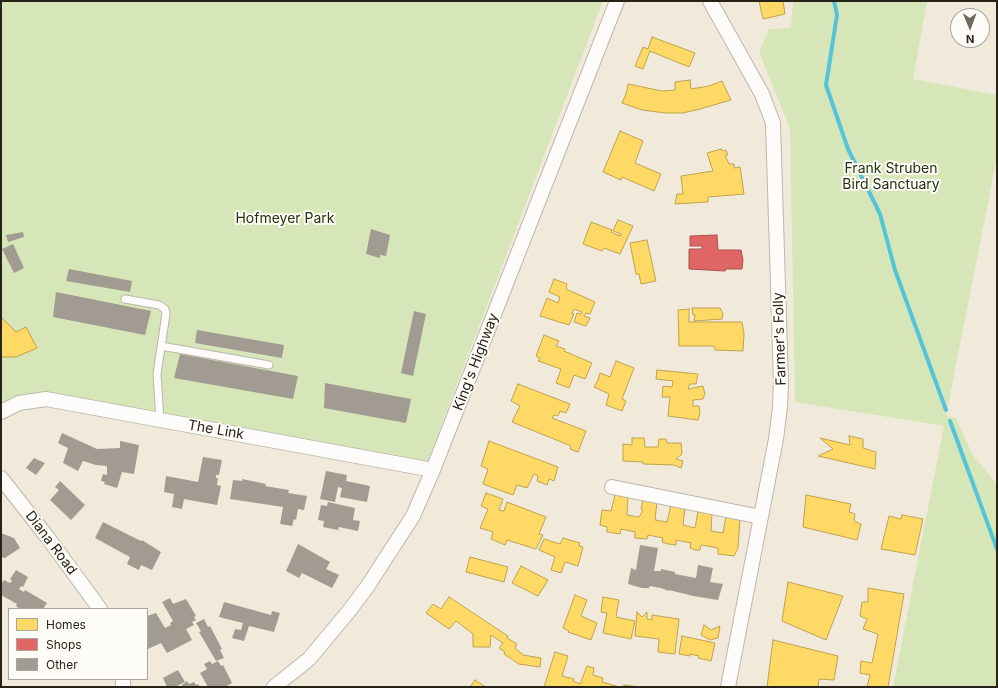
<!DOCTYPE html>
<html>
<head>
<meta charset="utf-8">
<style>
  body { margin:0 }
  #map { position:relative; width:998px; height:688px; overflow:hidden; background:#f1eadb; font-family:Inter,sans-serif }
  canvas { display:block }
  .frame { position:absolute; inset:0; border:2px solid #282319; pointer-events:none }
  .legend { position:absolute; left:8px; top:608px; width:140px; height:72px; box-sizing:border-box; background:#fefcf6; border:1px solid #a8a59e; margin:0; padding:5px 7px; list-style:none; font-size:12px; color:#282319 }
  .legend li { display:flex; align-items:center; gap:8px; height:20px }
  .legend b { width:20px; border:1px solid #a8a59e }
  .north { position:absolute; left:950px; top:8px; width:40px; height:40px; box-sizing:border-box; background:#fefcf6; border:1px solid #a8a59e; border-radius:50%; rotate:179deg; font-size:11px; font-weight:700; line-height:16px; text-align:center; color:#282319 }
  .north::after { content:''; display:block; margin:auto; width:14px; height:18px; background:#6e695d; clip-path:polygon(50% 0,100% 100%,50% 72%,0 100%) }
</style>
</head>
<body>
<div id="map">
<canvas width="998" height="688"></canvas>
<div class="frame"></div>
<ul class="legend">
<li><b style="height:11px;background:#ffd966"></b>Homes</li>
<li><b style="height:11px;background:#e06666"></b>Shops</li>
<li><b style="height:11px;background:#a29b91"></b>Other</li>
</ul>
<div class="north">N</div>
</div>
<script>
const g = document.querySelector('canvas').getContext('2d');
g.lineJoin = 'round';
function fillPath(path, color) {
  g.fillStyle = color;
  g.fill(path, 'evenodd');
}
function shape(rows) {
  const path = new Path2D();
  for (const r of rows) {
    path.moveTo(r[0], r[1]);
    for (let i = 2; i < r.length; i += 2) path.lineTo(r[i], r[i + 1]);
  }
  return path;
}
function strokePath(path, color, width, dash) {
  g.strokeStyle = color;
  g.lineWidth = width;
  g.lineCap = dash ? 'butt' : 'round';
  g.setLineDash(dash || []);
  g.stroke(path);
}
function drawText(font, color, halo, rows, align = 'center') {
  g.font = font + ' Inter,sans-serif';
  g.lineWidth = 4;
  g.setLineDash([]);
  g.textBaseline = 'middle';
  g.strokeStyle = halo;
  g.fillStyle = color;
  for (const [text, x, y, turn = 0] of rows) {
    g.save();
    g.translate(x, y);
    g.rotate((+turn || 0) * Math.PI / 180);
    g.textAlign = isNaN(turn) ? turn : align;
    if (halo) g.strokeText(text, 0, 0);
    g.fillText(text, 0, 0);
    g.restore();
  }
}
fillPath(shape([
  [1,1,603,1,427,463,28,400,1,416],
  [793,1,927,1,913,79,997,95,997,157,946,416,956,418,972,454,997,484,997,687,893,687,944,426,795,402,790,128,759,52,769,29,791,28]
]), '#d6e6b9');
const homes = shape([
  [759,1,783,1,785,14,763,19,759,1],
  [652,37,695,53,689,67,650,51,643,69,635,66,643,47,648,49,652,37],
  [690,80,691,89,709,86,722,81,731,100,700,109,683,113,665,113,642,110,622,103,626,94,628,84,662,91,675,90,675,82,690,80],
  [620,131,643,141,635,163,661,174,654,191,622,177,621,180,603,172,620,131],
  [721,149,722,151,726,150,728,155,725,155,729,164,734,164,734,168,740,167,744,194,708,197,708,202,675,204,677,194,683,194,681,176,713,171,707,153,721,149],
  [618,220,633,226,620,254,604,248,602,251,583,244,591,222,612,230,611,232,620,236,621,234,613,231,618,220],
  [647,240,656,281,641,284,639,274,636,274,630,243,647,240],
  [554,279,567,284,566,289,595,302,590,314,586,313,584,316,590,318,586,326,574,322,577,313,581,314,582,312,574,309,572,314,574,314,569,325,540,316,547,298,558,303,560,297,549,292,554,279],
  [692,308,720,308,723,314,722,319,694,321,695,315,693,315,692,308],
  [689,309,689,322,742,322,744,334,743,351,715,350,714,346,679,346,678,310,689,309],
  [1,317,16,332,26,327,37,348,16,357,1,357,1,317],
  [544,335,559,341,556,346,565,349,564,351,592,363,585,379,574,375,569,388,556,383,561,369,538,361,540,358,536,356,544,335],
  [616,361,634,368,622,399,626,401,622,411,606,405,609,394,594,387,598,380,600,373,610,377,616,361],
  [657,370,698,374,696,384,690,384,688,389,703,386,705,394,703,399,693,400,693,406,699,406,700,413,698,420,668,416,670,397,662,397,663,386,672,387,673,381,656,379,657,370],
  [518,384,570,404,566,413,560,411,558,416,554,415,552,418,586,431,578,452,570,449,571,446,512,422,520,406,511,401,518,384],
  [849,436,863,439,863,448,876,452,875,469,818,456,833,449,820,438,850,445,849,436],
  [632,438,644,438,645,447,658,447,659,439,666,439,667,443,681,443,682,454,676,459,683,461,681,468,674,465,643,464,643,462,623,461,623,444,632,445,632,438],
  [489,441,558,467,554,481,549,479,547,485,537,481,538,476,534,474,527,488,517,485,513,495,483,484,488,469,481,466,489,441],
  [486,493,503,499,499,510,504,511,507,502,546,517,539,534,543,535,536,549,507,540,505,545,491,539,493,532,480,528,488,509,481,506,486,493],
  [615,495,628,497,627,515,639,517,643,510,641,509,643,500,657,502,655,520,667,522,671,505,685,508,683,525,695,528,698,511,712,514,711,531,723,533,726,516,740,519,738,548,734,556,718,554,718,548,701,545,700,550,695,550,690,548,691,543,676,540,676,545,668,544,662,542,663,538,648,535,647,539,635,538,635,532,621,529,620,534,607,532,607,527,600,525,602,510,611,511,615,495],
  [806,495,851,504,849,512,855,514,854,521,861,524,857,540,803,527,806,495],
  [902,515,923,519,915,555,881,549,889,516,901,519,902,515],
  [563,538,580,543,579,546,583,547,578,566,565,562,561,573,551,570,555,557,539,550,544,539,560,544,563,538],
  [470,557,508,567,504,582,466,572,470,557],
  [521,566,548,580,538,596,512,583,521,566],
  [788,582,843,596,826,640,782,621,788,582],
  [868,588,904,594,888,687,867,687,870,675,860,673,861,661,872,663,878,634,863,629,867,619,860,616,862,602,868,602,868,588],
  [575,595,587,600,581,616,597,623,591,640,568,632,569,631,563,628,575,595],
  [449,597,508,636,507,638,517,644,515,648,523,655,541,658,540,667,519,664,504,654,505,652,499,648,503,643,491,635,490,647,473,647,473,634,456,621,449,629,426,613,433,604,441,609,449,597],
  [603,597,619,600,616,617,635,621,631,639,603,633,607,613,601,612,603,597],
  [637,612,642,617,647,612,647,619,652,620,652,615,679,619,675,654,658,652,659,639,635,636,637,612],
  [704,625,711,630,720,626,718,638,710,640,701,635,704,625],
  [682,636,715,643,711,661,698,658,699,656,690,654,690,656,679,654,682,636],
  [773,640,838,656,834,680,819,679,818,687,767,687,773,640],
  [555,652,568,656,562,676,574,679,573,681,580,684,587,666,594,668,593,675,603,678,602,682,619,687,544,687,555,652],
  [475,680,486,687,470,687,475,680],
  [624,685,639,687,624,687,624,685]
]);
fillPath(homes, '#ffd966');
strokePath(homes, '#bea24f', 1);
const shops = shape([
  [717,235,718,250,741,250,743,260,742,269,726,269,725,271,689,269,689,249,702,249,702,246,690,246,690,236,717,235]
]);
fillPath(shops, '#e06666');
strokePath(shops, '#a9524f', 1);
strokePath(shape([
  [834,1,837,15,826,85,848,149,880,214,895,270,946,410],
  [950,421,997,549]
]), '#56c4d8', 4);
fillPath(shape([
  [371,229,390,235,386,256,380,255,380,258,366,254],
  [23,232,24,237,8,242,6,235],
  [13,244,24,268,14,273,2,249],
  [69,269,132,281,130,292,66,281],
  [56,292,151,311,145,335,53,317],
  [414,311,426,314,413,376,401,373],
  [197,330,284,345,282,358,195,343],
  [180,354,298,376,293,399,174,378],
  [325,383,411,399,406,423,324,408],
  [62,433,97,449,120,448,120,441,139,445,134,474,122,472,117,488,104,484,105,482,101,481,103,474,107,475,107,466,96,465,83,461,78,471,63,463,68,448,58,443],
  [203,457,222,460,219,475,216,475,216,478,218,478,217,485,221,486,217,505,184,499,182,509,172,507,174,494,164,492,166,476,198,482],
  [34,458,45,463,36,475,26,468],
  [326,471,347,475,346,481,370,486,367,502,340,497,342,488,338,487,335,502,320,499],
  [242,479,266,484,265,486,289,490,288,493,307,496,304,510,298,509,296,520,294,519,292,526,280,524,283,507,230,499,233,480,242,481],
  [60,481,85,505,71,520,50,500,59,490,55,487],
  [328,502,355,508,353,520,360,521,358,531,339,527,338,530,323,527,324,521,318,520,321,505,327,506],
  [103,522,141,541,142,540,161,552,152,570,141,565,139,570,127,564,130,557,95,538],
  [1,533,14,538,20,548,5,558,1,557],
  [298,544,330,562,326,569,339,575,332,588,302,573,299,578,286,571],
  [640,545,658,548,654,571,661,571,661,569,675,572,675,574,696,578,698,565,713,568,710,582,723,584,718,600,693,596,669,590,669,591,661,588,650,586,649,588,642,588,628,584,631,568,636,570],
  [16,570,28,577,23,587,21,586,19,589,24,592,25,590,47,603,43,609,20,609,16,606,17,604,1,595,1,584,4,580,10,583,12,581,10,579],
  [170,598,173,604,186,599,196,616,194,617,196,620,192,622,194,625,186,629,192,640,167,653,161,643,148,649,147,616,156,613,165,628,171,625,170,623,173,621,162,602],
  [224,602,271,615,272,611,280,613,274,632,249,626,244,641,232,638,235,629,241,630,243,623,219,617],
  [204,619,208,627,210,626,222,649,220,650,224,658,216,661,199,632,201,631,196,623],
  [210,661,212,664,218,661,221,666,223,665,232,683,225,687,208,687,200,673,207,669,204,664],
  [178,670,185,682,175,687,167,687,163,678],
  [187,681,189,684,194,682,196,685,198,684,200,687,180,687]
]), '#a29b91');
const lane = shape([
  [125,299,159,305,165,309,166,314,157,374,160,420],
  [161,346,269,365]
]);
const street = shape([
  [710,1,762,94,773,123,781,383,780,407,776,439,728,687],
  [1,412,19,403,46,399,433,470],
  [1,478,48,538,100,609],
  [612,487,761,517],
  [123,679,123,687],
  [274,687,309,659,349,611,367,587,413,516,433,470,617,1]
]);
strokePath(lane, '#bdb7ac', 9);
strokePath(street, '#bdb7ac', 16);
strokePath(lane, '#fdfcfa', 7);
strokePath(street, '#fdfcfa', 14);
drawText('14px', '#22330f', '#fefcf6', [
  ["Frank Struben",891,169],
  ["Bird Sanctuary",891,185],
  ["Hofmeyer Park",285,219]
]);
drawText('14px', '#282319', '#fefcf6', [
  ["Farmer's Folly",780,339,-92],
  ["King's Highway",476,362,-69],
  ["The Link",216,430,10],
  ["Diana Road",51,543,53]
]);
</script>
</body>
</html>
